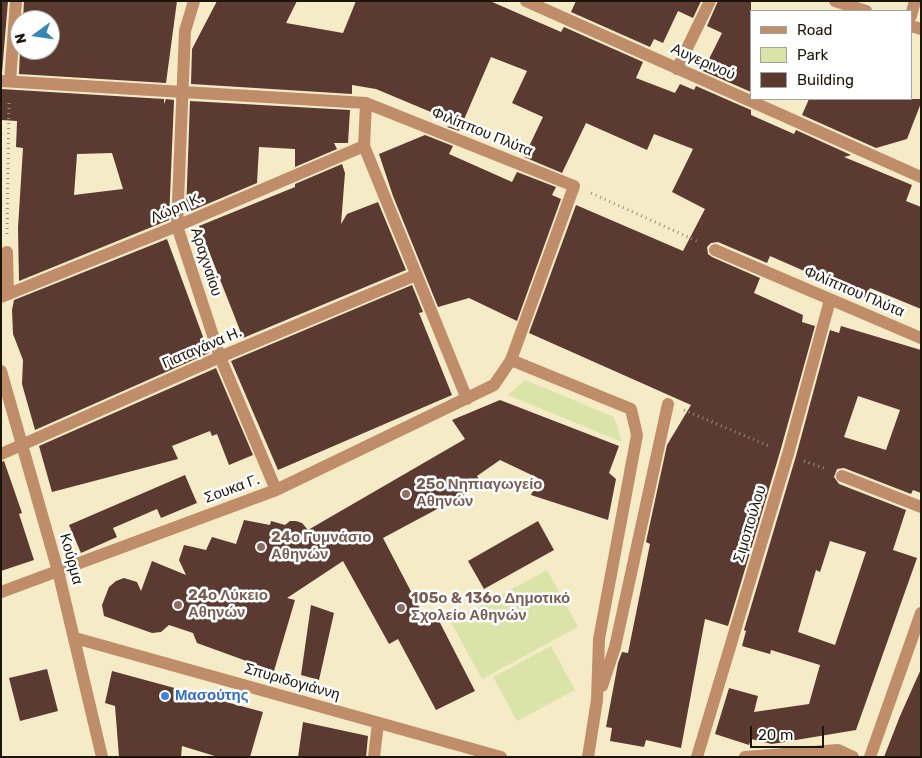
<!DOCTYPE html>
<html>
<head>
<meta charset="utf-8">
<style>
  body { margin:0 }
  #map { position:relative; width:922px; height:758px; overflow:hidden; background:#f6ebc7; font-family:Rubik,sans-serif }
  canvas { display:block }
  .frame { position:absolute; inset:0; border:2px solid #1a1609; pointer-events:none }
  .legend { position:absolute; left:750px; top:10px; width:162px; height:90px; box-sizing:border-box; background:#fff; border:1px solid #a3a29d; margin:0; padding:6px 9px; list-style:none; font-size:15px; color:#1a1609 }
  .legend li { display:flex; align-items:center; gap:10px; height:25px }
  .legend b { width:25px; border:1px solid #a3a29d }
  .north { position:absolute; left:10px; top:10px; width:50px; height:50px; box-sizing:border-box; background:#fff; border:1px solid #a3a29d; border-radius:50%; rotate:256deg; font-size:14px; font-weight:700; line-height:20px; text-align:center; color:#1a1609 }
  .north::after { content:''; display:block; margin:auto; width:18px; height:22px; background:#3687b8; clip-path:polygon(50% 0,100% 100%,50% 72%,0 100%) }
  .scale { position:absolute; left:750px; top:726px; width:74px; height:22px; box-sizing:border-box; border:2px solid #1a1609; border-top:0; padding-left:6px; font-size:15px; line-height:18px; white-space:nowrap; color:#1a1609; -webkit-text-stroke:4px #fff; paint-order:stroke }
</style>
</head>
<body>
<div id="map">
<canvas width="922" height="758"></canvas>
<div class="frame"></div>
<ul class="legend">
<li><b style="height:6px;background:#bf8d69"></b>Road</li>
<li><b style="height:14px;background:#dae4a8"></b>Park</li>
<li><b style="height:14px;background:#5a3a31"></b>Building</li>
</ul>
<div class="north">N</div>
<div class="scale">20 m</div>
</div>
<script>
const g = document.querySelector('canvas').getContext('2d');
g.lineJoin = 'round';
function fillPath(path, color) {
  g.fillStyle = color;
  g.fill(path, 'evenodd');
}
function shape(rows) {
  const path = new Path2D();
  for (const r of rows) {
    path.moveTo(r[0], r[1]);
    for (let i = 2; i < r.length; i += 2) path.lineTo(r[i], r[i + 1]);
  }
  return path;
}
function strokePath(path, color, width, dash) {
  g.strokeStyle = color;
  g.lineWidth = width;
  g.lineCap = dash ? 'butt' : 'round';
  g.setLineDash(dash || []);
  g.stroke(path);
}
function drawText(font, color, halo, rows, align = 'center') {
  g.font = font + ' Rubik,sans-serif';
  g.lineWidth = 5;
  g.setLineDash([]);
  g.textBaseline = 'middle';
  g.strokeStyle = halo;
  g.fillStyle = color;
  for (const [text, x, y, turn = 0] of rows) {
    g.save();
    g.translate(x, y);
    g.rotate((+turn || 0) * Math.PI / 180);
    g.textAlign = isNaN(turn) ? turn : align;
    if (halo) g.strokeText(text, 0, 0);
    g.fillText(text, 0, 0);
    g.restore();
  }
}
fillPath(shape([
  [525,380,614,417,622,442,508,395],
  [547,570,578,627,482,679,451,622],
  [551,646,575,690,517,721,493,677]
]), '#dae4a8');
fillPath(shape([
  [1,1,8,1,2,73,1,73],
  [24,1,177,1,166,83,19,74,20,50,50,50,50,20,23,20],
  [217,1,297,1,286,23,343,33,356,1,490,1,561,32,564,27,643,62,636,78,675,93,680,84,694,90,696,86,751,110,751,115,794,134,796,130,851,155,844,157,912,185,906,201,921,207,921,309,870,288,866,298,770,256,767,263,718,242,711,243,707,247,708,254,712,257,760,278,754,293,803,315,802,322,815,326,780,452,728,626,705,619,681,748,646,740,644,747,610,741,612,728,606,727,618,663,622,652,628,653,650,544,646,542,667,445,691,405,529,333,576,205,683,251,705,209,672,192,693,149,654,134,647,150,586,123,562,173,524,157,543,117,512,103,527,71,491,57,459,131,447,127,457,123,376,89,352,85,352,94,191,84,192,49],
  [576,1,701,1,693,18,678,11,663,43,654,39,650,47,571,12],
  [718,1,751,1,751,92,703,71,722,33,707,26],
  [1,89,164,99,164,104,166,99,174,100,169,220,19,281,18,228,23,148,16,147,17,121,1,120],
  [112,153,123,189,74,195,77,154],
  [809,99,921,99,921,103,907,139,876,148,802,115],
  [190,101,350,110,348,143,334,143,337,149,295,167,295,149,259,147,257,183,186,213],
  [425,135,453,146,449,154,512,182,517,172,556,187,552,195,561,199,517,321,469,298,438,307,393,196,379,154],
  [342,164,345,173,341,224,347,214,378,202,406,270,243,338,199,226,295,187,295,184],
  [167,239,209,353,35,430,22,384,23,360,13,334,12,310,14,300],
  [412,285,423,312,419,313,452,395,278,470,231,361],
  [841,326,921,350,921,493,913,490,911,494,844,468,837,469,834,477,839,484,906,510,893,550,917,558,856,730,772,744,751,739,749,745,715,734,729,688,758,696,754,712,809,704,820,665,771,650,770,654,742,646,746,631,744,630,796,456,830,330,839,333],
  [858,396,900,410,886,450,844,437],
  [830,541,866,552,835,645,798,632,816,570,820,572],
  [216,368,253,455,229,465,217,434,212,436,210,431,172,446,178,459,52,492,39,446],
  [500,400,619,446,609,473,616,479,608,520,531,495,538,478,500,460,477,476,482,485,383,538,427,622,437,617,475,691,436,710,398,639,389,644,343,561,287,598,295,600,274,671,197,643,193,633,169,625,161,632,152,633,104,616,102,605,109,587,116,581,124,578,137,582,141,591,152,561,186,575,179,560,184,545,206,550,212,537,236,544,244,520,270,525,271,521,285,525,290,521,296,521,302,523,308,530,465,439,452,420],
  [4,461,22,513,19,514,34,560,1,571,1,462],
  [185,475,197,503,161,518,157,509,113,528,117,537,81,553,69,525],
  [538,521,554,550,484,589,468,561],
  [311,605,334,613,319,680,301,675],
  [47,669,58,711,20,721,9,678],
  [921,669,921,757,884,757,900,716],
  [112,671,263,712,250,757,218,757,182,746,181,757,119,757,115,706,105,703],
  [303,722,368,736,366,757,298,757]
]), '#5a3a31');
strokePath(shape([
  [591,193,699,242],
  [7,234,9,100],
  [684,410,771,447],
  [804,461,826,469]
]), '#978f75', 3, [1, 4]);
strokePath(shape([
  [7,252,8,294]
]), '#bf8d69', 12);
strokePath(shape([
  [194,1,185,31,177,226,220,357,276,490],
  [526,1,921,177],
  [835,1,866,11],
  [911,16,915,1],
  [911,26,921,29],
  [677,69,710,1],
  [1,81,366,103,574,186,511,360,494,385,276,490,1,592],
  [10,81,16,1],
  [366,103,364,146,467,399],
  [715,250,921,338],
  [1,297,177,226,364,146],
  [511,360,631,409,637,435,599,639,597,700,588,757],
  [1,371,58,571,102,757],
  [1,454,220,357,416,275],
  [842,476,921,507],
  [75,638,501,757],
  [602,686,615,647,668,404],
  [374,757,378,723],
  [697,757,788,454,830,300],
  [745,757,838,750,853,757],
  [870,757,921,613]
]), '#bf8d69', 12);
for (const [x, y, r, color] of [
  [406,494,5,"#8d6e63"],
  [261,547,5,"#8d6e63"],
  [178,605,5,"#8d6e63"],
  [401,608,5,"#8d6e63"],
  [165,696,5,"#3f7fe0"]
]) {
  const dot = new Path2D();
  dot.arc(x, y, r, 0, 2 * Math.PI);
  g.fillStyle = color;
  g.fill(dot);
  strokePath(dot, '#fff', 2);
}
drawText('15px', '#1a1609', '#fff', [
  ["Αυγερινού",703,62,24],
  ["Φιλίππου Πλύτα",482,132,22],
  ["Λώρη Κ.",177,208,-23],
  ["Αραχναίου",206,262,72],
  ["Φιλίππου Πλύτα",854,292,23],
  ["Γιαταγάνα Η.",202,348,-23],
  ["Σουκα Γ.",232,489,-20],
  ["Σιμοπούλου",750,524,-73],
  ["Κούρμα",71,559,75],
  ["Σπυριδογιάννη",292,682,16]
]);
drawText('bold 15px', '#785e54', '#fff', [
  ["25ο Νηπιαγωγείο",416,485],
  ["Αθηνών",416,502],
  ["24ο Γυμνάσιο",271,538],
  ["Αθηνών",271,555],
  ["24ο Λύκειο",188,596],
  ["Αθηνών",188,613],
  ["105ο & 136ο Δημοτικό",411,599],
  ["Σχολείο Αθηνών",411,616]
], 'left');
drawText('bold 15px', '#366cbe', '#fff', [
  ["Μασούτης",175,696]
], 'left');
</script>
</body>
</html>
